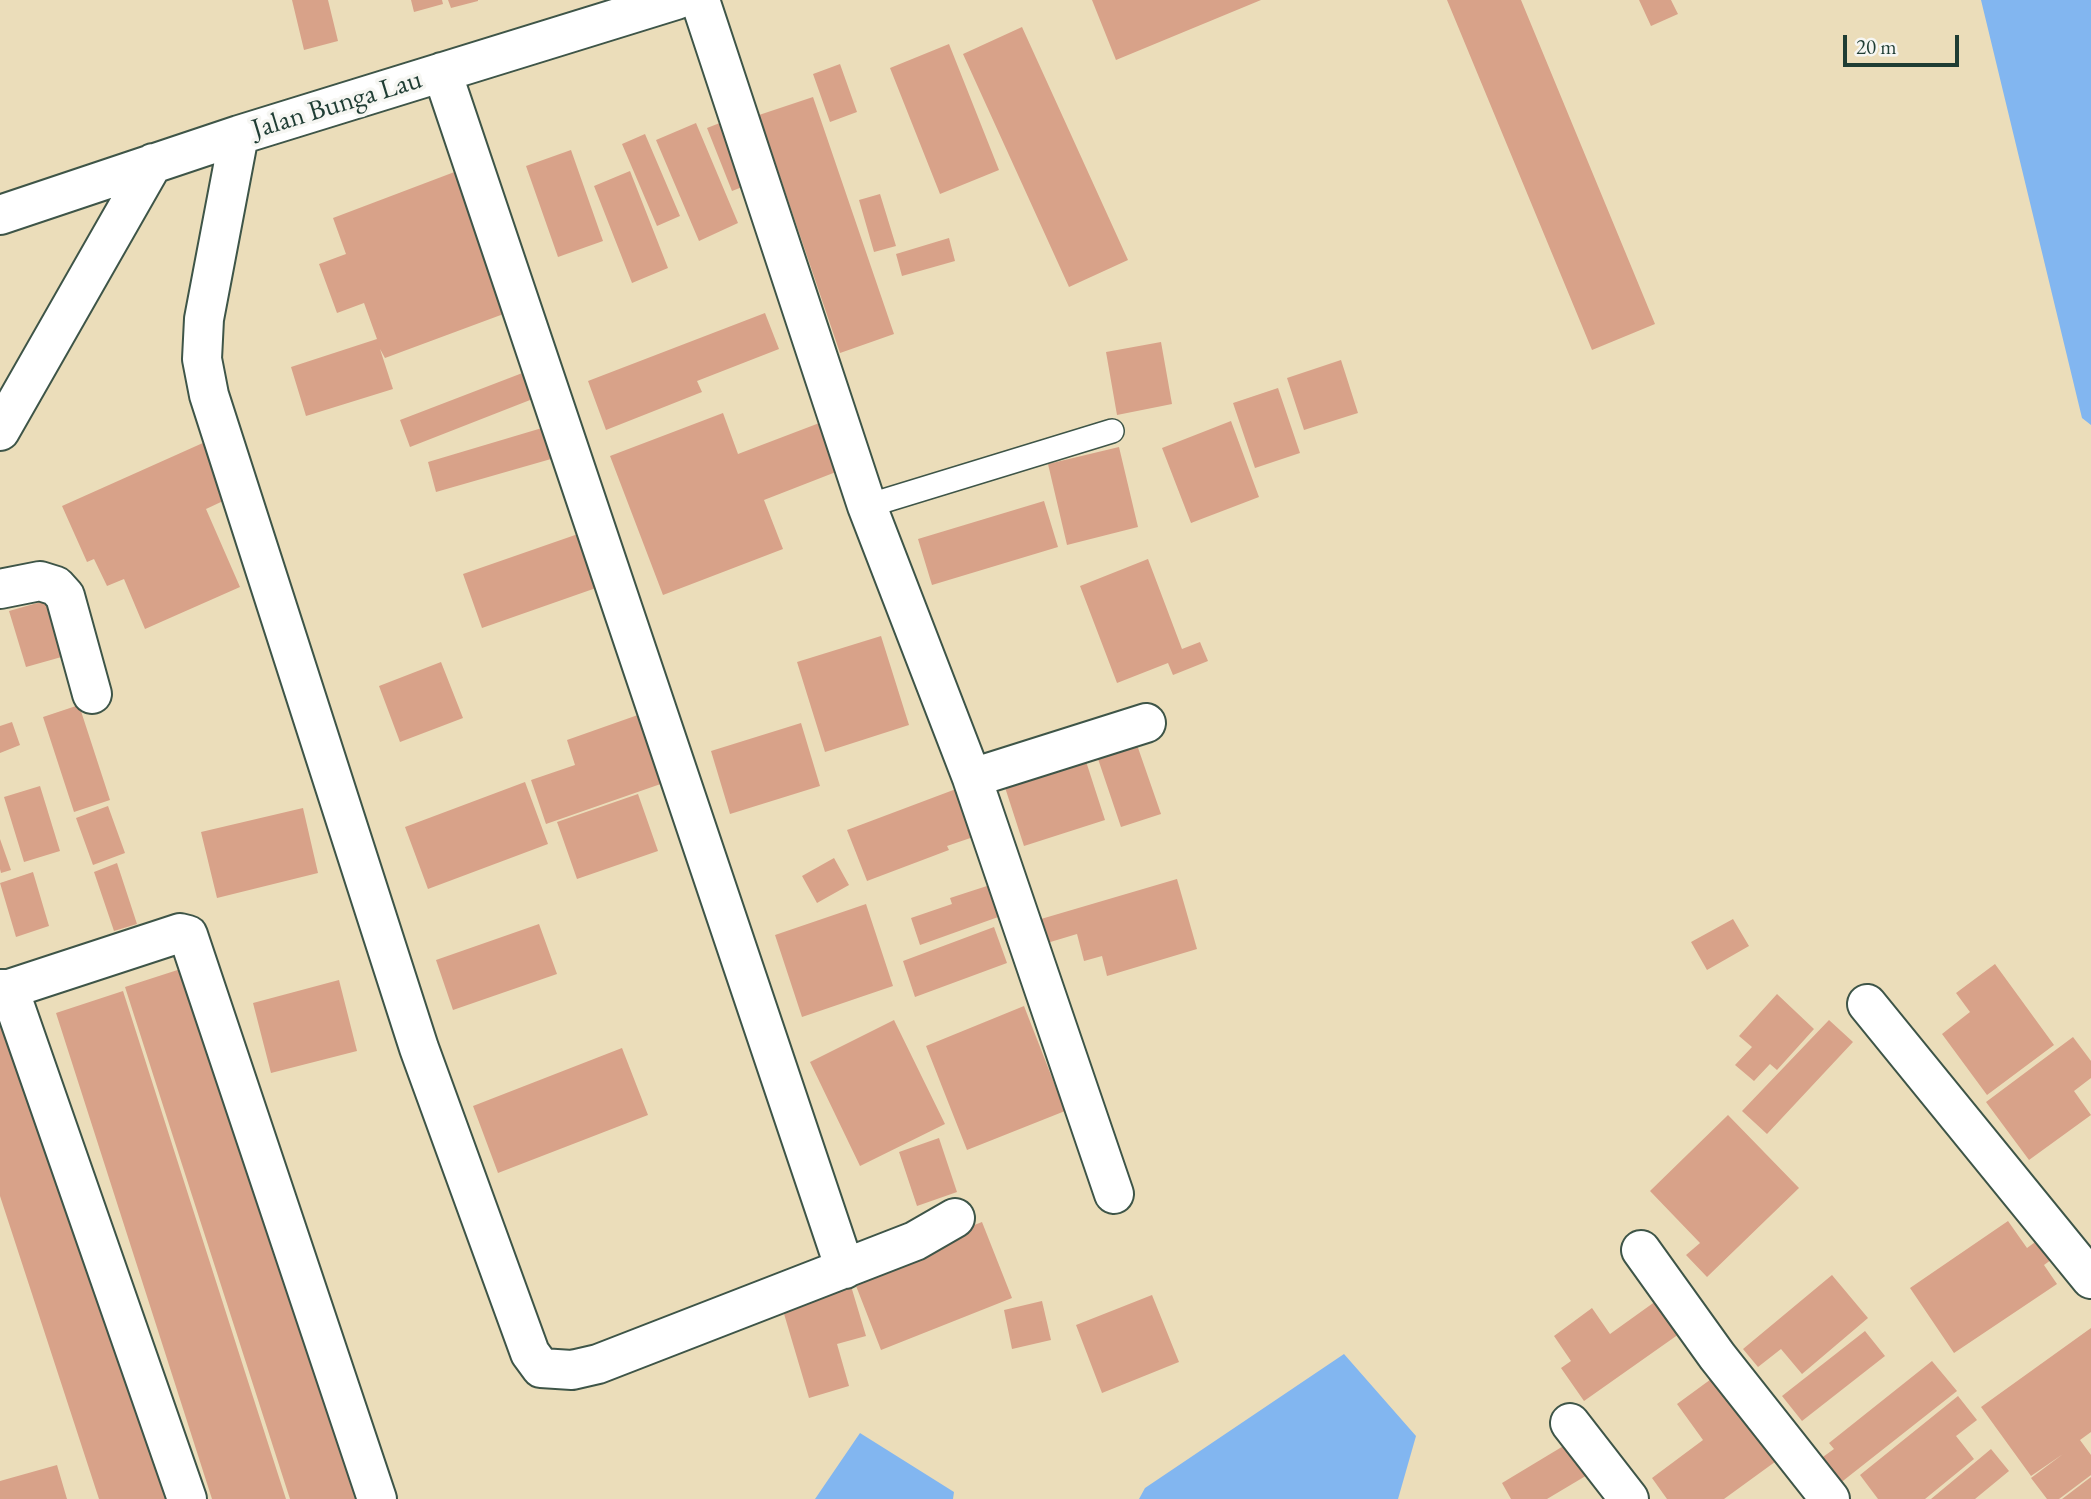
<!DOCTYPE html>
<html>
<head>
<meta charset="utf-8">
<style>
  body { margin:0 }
  #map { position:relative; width:2091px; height:1499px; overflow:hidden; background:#ebddba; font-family:"EB Garamond",serif }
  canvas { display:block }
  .scale { position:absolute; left:1843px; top:35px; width:116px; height:32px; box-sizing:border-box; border:4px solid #1f3d34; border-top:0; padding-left:9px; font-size:21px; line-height:24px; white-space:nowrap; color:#1f3d34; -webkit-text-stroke:5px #f6f6f2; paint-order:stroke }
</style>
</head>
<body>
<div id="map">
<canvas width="2091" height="1499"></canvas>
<div class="scale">20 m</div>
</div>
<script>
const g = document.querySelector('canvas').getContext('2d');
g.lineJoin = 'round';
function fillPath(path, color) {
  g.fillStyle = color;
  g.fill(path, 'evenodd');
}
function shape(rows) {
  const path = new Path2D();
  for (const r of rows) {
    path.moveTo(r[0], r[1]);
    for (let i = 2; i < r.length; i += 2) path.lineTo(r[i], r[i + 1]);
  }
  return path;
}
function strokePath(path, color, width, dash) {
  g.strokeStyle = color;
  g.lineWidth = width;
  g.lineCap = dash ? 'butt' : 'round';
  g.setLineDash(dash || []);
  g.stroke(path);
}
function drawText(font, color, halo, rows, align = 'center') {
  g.font = font + ' "EB Garamond",serif';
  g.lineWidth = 7;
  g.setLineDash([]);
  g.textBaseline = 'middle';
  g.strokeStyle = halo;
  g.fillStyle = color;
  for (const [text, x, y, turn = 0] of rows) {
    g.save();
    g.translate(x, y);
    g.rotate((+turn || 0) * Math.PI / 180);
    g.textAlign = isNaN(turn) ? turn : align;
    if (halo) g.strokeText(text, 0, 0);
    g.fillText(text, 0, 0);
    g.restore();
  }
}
fillPath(shape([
  [1981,0,2091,0,2091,425,2082,418],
  [1344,1354,1416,1436,1398,1499,1139,1499,1145,1488],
  [860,1433,954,1492,953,1499,815,1499]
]), '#82b6f0');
fillPath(shape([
  [292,0,328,0,338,41,304,50],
  [411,0,442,0,443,4,414,12],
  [448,0,478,0,478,1,451,8],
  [1092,0,1261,0,1116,60],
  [1447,0,1521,0,1655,324,1592,350],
  [1639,0,1671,0,1678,14,1651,26],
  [1022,27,1128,260,1069,287,963,54],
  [949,44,999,170,940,194,890,68],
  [840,64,857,112,830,122,813,74],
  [813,97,894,334,840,353,759,115],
  [730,119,755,182,732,191,707,128],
  [696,123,738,223,699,241,656,140],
  [645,134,680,216,657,226,622,144],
  [571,150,603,241,558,257,526,166],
  [465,168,517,309,385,358,380,349,393,389,306,416,291,367,377,339,364,303,337,313,319,264,346,254,333,218],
  [630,171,668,268,632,283,594,186],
  [880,194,896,246,874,252,859,200],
  [949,238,955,261,902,276,896,254],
  [765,313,779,349,697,381,702,392,606,430,588,381],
  [1161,342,1172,404,1117,415,1106,352],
  [1341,360,1358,413,1304,430,1287,378],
  [538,367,548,393,410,447,400,420],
  [1278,388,1300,453,1255,468,1233,403],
  [723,413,738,454,822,422,841,470,764,500,783,549,663,595,610,456],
  [1231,421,1259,497,1191,523,1162,448],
  [542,428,551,459,436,492,428,462],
  [214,438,238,494,206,509,240,587,145,629,124,579,107,586,94,559,87,562,62,506],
  [1119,447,1138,527,1067,545,1048,464],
  [1044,501,1058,547,932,585,918,539],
  [578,534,596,588,482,628,463,574],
  [1148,559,1182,649,1200,642,1208,661,1173,675,1168,663,1117,683,1080,586],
  [48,600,65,656,26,667,9,611],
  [881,636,909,725,825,752,797,662],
  [441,662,463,718,400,742,379,686],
  [79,705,110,800,74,812,43,717],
  [652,710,675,779,546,824,531,780,575,765,567,740],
  [12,722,20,745,0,753,0,726],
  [801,723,820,786,730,814,711,751],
  [1136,742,1161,814,1121,827,1097,756],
  [1082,749,1105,820,1024,846,1001,775],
  [525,782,548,844,428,889,405,827],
  [40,786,60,851,24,862,4,797],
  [964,786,982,834,947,846,949,850,867,881,847,830],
  [638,794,658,851,577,879,557,822],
  [108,806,125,853,93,865,76,818],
  [303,808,318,873,217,898,201,832],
  [0,839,11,870,1,873,0,869],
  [834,858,849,885,817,903,802,876],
  [117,863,137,924,114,931,94,872],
  [33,872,49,926,16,937,0,883],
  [1177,879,1197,949,1107,976,1102,956,1084,961,1077,934,1047,943,1041,919],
  [990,885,1001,916,920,945,911,918,952,904,950,898],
  [866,904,893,986,802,1017,775,935],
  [1733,919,1749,946,1707,970,1691,942],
  [539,924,557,974,453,1010,436,960],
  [994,927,1007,963,915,997,903,961],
  [1995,964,2054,1045,1987,1095,1942,1034,1970,1012,1956,993],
  [193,965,364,1499,290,1499,168,1121,125,987],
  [339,980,357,1051,271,1073,253,1003],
  [123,991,245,1372,286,1499,212,1499,56,1013],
  [1777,994,1814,1029,1777,1070,1770,1064,1754,1081,1735,1065,1752,1047,1739,1036],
  [1024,1006,1065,1111,967,1150,926,1046],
  [0,1013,170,1499,99,1499,0,1196],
  [894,1020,945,1124,860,1166,810,1062],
  [1829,1020,1853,1042,1767,1134,1742,1111],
  [2073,1037,2091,1061,2091,1078,2074,1091,2091,1115,2029,1160,1986,1102],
  [622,1048,648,1115,498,1173,473,1106],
  [1728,1115,1799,1188,1707,1277,1686,1255,1700,1243,1650,1191],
  [939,1138,957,1192,917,1206,899,1152],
  [2008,1221,2027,1248,2042,1237,2055,1257,2044,1265,2057,1284,1954,1353,1910,1288],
  [982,1222,1012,1298,881,1350,851,1273],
  [1832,1275,1868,1318,1802,1374,1781,1349,1758,1367,1743,1349],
  [851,1286,866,1336,837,1344,849,1386,809,1398,782,1307],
  [1152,1295,1179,1362,1102,1393,1076,1325],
  [1042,1301,1051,1340,1012,1349,1004,1310],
  [1656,1301,1679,1334,1584,1401,1561,1368,1571,1361,1554,1336,1592,1308,1610,1334],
  [2091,1328,2091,1432,2080,1440,2091,1455,2091,1475,2059,1499,2047,1499,2031,1478,2063,1454,2031,1476,1981,1407],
  [1865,1331,1885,1356,1802,1421,1782,1396],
  [1932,1361,1957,1391,1839,1484,1820,1459,1834,1449,1829,1443],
  [1718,1374,1779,1459,1724,1499,1667,1499,1652,1478,1703,1440,1677,1404],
  [1958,1396,1977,1420,1956,1436,1974,1459,1925,1499,1878,1499,1860,1475],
  [1575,1439,1594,1471,1547,1499,1511,1499,1502,1483],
  [1991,1449,2009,1471,1975,1499,1931,1499],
  [57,1465,67,1499,0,1499,0,1481],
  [2091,1477,2091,1499,2062,1499]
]), '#d8a289');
const lane = shape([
  [867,506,1112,431]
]);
const street = shape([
  [700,0,867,506,972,778,1114,1194],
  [442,72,845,1269],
  [239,135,204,319,202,359,209,395,419,1048,530,1353,541,1368,572,1370,598,1364,915,1241,955,1218],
  [0,215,239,135,676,0],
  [0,431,153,163],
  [0,589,40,581,56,586,65,596,92,694],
  [972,778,1146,723],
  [0,989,9,989,180,933,188,935,377,1499],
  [9,989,187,1499],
  [1867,1004,2091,1279],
  [1641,1250,1717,1356,1830,1499],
  [1570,1423,1629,1499]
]);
strokePath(lane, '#3e5548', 26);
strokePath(street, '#3e5548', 42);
strokePath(lane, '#fff', 23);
strokePath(street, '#fff', 38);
drawText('28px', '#1f3d34', '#f6f6f2', [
  ["Jalan Bunga Lau",337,105,-17]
]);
</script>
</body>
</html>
